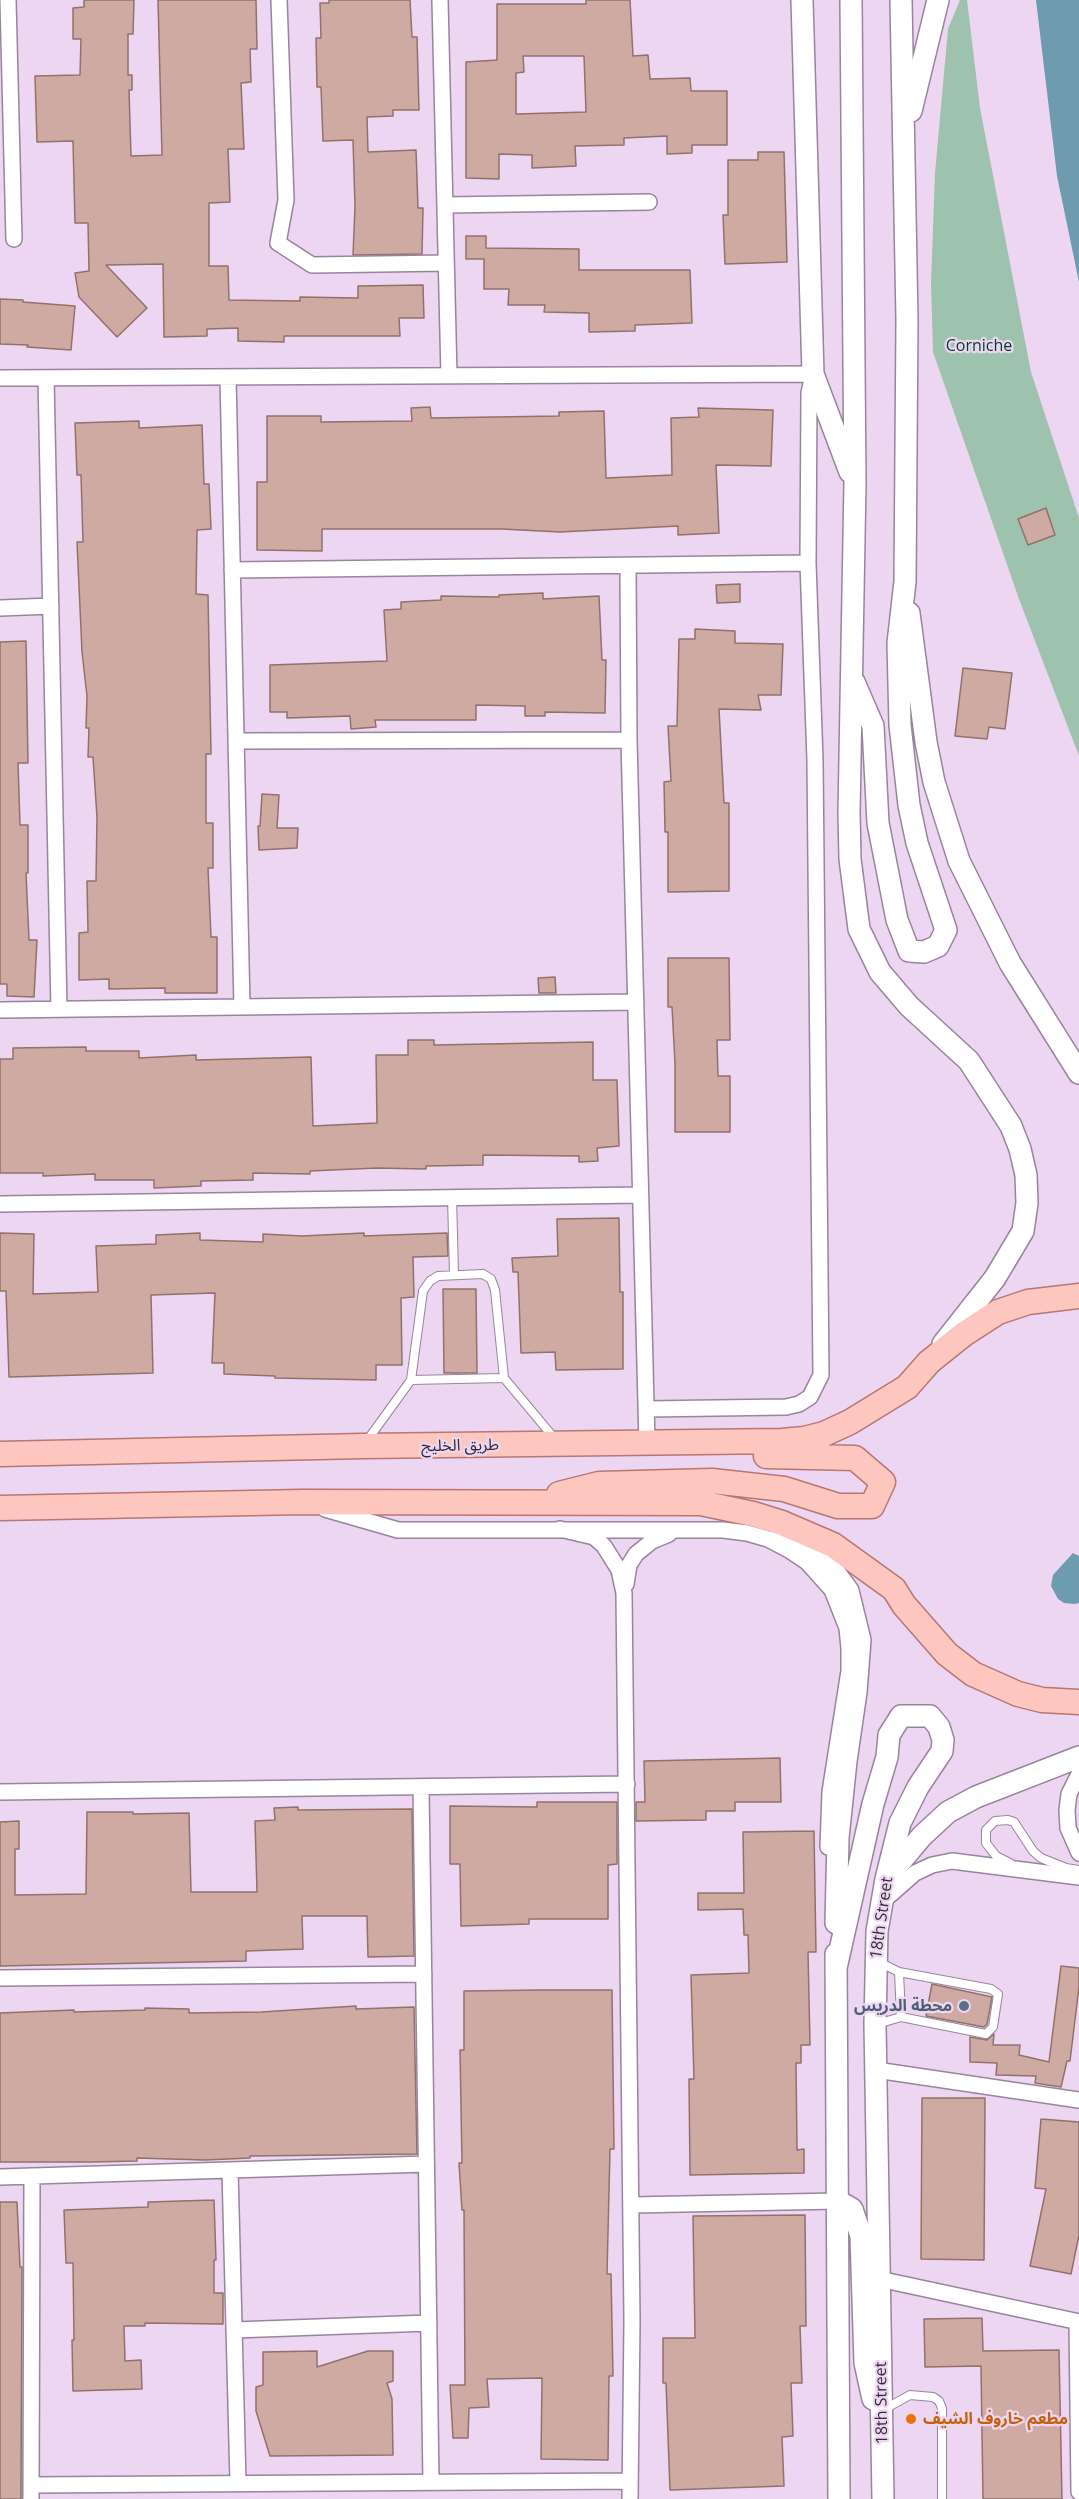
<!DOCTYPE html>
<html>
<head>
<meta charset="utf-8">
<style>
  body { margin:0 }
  canvas { display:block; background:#ecd6f1 }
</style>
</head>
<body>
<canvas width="1079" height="2499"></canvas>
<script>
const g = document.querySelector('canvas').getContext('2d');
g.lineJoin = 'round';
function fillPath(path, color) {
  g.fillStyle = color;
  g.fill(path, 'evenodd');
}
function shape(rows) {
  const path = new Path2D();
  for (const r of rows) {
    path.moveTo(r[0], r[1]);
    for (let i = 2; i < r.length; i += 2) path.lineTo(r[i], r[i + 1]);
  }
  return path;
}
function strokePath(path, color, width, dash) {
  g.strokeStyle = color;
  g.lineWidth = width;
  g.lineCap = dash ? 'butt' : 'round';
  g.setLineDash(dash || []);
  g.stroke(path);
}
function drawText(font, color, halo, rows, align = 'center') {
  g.font = font + ' "Open Sans","Noto Sans Arabic",sans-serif';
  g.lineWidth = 4.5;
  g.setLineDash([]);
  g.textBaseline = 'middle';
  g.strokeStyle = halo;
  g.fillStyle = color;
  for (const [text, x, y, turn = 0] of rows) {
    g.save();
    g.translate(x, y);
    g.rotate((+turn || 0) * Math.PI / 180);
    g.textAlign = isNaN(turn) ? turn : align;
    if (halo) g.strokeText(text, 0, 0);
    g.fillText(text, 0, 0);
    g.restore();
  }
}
fillPath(shape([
  [960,0,967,0,980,108,1031,372,1079,518,1079,756,1019,599,933,352,931,283,935,173,948,29]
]), '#9dc3af');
fillPath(shape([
  [1036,0,1079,0,1079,282,1057,176],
  [1073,1553,1079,1556,1079,1603,1075,1604,1064,1603,1058,1599,1051,1586,1053,1575]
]), '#6c9cae');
const building = shape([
  [84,0,134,0,133,34,128,34,128,75,132,75,132,90,129,90,131,156,162,155,158,0,256,0,257,49,250,49,251,82,241,83,244,149,228,149,230,202,209,203,209,266,228,266,229,300,300,301,300,297,358,298,358,286,423,285,424,318,399,318,400,336,284,336,284,342,238,341,238,328,207,329,207,336,164,337,163,264,106,265,147,308,117,337,79,297,75,273,89,271,88,223,75,223,73,141,37,142,35,76,80,75,81,39,73,39,73,8,84,7,84,0],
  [329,0,410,0,412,37,417,37,419,110,393,110,393,116,367,117,368,152,416,150,418,208,423,208,422,254,353,255,355,207,353,140,323,141,321,87,317,87,316,38,321,38,320,3,329,3,329,0],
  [586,0,630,0,633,56,648,55,650,79,690,78,691,91,727,91,727,145,692,145,692,153,667,154,667,136,624,138,624,145,575,146,576,166,532,168,532,155,499,154,499,179,466,178,466,62,497,60,497,4,586,4,586,0],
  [523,56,584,56,586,112,516,114,516,73,524,72,523,56],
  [758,152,784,152,787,262,725,264,723,215,728,215,728,160,758,160,758,152],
  [466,236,486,236,486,248,579,249,579,270,690,270,692,323,635,325,635,331,589,332,589,313,544,312,545,305,508,305,509,289,484,289,484,259,466,259,466,236],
  [0,299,23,300,23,302,75,306,71,350,27,347,28,345,0,344,0,299],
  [430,407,431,418,559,416,559,412,604,411,606,478,672,475,671,418,699,417,698,408,773,410,771,466,716,465,719,533,678,535,678,526,560,532,502,529,322,529,322,551,257,550,257,482,267,482,267,416,321,416,321,422,412,421,411,408,430,407],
  [139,421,139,428,202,425,204,484,209,484,211,529,197,530,196,594,208,595,211,754,206,754,206,823,213,823,213,868,208,868,211,937,217,937,217,993,165,993,165,988,109,989,109,979,79,980,79,933,88,932,87,881,96,881,97,817,93,757,88,757,89,728,86,728,87,696,82,652,77,542,83,542,81,475,77,475,75,423,139,421],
  [1046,508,1055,535,1028,545,1018,519,1046,508],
  [740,584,740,602,717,603,716,585,740,584],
  [543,593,543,599,599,596,602,660,606,660,605,713,545,712,545,716,525,716,525,706,476,705,476,720,375,720,376,727,351,729,350,716,287,718,287,712,270,712,270,665,387,661,384,610,401,609,401,602,441,600,441,596,499,597,499,595,543,593],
  [695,629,735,631,735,643,783,644,781,695,758,695,761,710,719,709,724,803,729,803,729,891,668,892,668,832,665,832,664,782,671,781,668,726,677,726,679,639,695,639,695,629],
  [26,641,28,763,18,763,20,825,28,825,28,873,26,873,29,940,37,940,34,997,7,996,7,984,0,984,0,642,26,641],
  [963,668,1012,673,1005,729,989,727,987,739,955,736,963,668],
  [262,794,279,795,277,828,298,828,297,848,259,850,258,826,260,826,262,794],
  [668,958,729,958,730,1040,717,1040,718,1076,730,1076,730,1132,675,1132,675,1063,672,1007,668,1007,668,958],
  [555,977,556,993,539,993,538,978,555,977],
  [408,1040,434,1040,434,1045,593,1042,593,1080,617,1080,619,1146,597,1148,598,1161,579,1162,579,1156,483,1155,483,1165,426,1166,426,1169,377,1168,310,1171,310,1174,253,1173,253,1180,201,1181,201,1186,154,1188,154,1180,95,1180,95,1174,43,1176,43,1173,0,1173,0,1059,13,1059,13,1048,86,1047,86,1051,139,1051,139,1058,196,1055,196,1060,311,1057,313,1126,377,1123,376,1055,408,1055,408,1040],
  [619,1218,620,1292,623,1292,623,1369,556,1370,555,1352,521,1353,518,1272,513,1272,512,1258,558,1256,557,1219,619,1218],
  [0,1233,34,1234,33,1294,98,1292,96,1246,156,1244,156,1235,200,1233,200,1240,263,1242,263,1234,302,1236,364,1233,364,1236,447,1233,448,1256,413,1257,414,1297,401,1298,402,1365,376,1365,376,1380,275,1378,275,1376,224,1374,224,1363,212,1363,215,1293,151,1295,153,1373,9,1377,6,1291,0,1291,0,1233],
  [443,1289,476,1289,477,1373,444,1373,443,1289],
  [780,1758,781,1802,735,1802,735,1811,706,1811,706,1820,636,1821,636,1802,645,1802,644,1761,780,1758],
  [537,1802,617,1802,617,1864,608,1865,608,1919,529,1919,529,1924,461,1926,460,1864,450,1864,450,1806,537,1807,537,1802],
  [298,1807,298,1810,412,1809,414,1956,368,1957,367,1916,302,1916,303,1949,246,1951,246,1961,0,1966,0,1822,19,1821,19,1849,15,1849,15,1895,86,1894,87,1812,133,1812,133,1814,189,1813,191,1892,257,1892,255,1821,275,1820,274,1808,298,1807],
  [814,1831,816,1952,808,1952,810,2045,801,2045,801,2063,796,2063,797,2150,804,2149,804,2173,690,2175,689,2079,694,2079,691,1975,749,1973,748,1935,744,1935,743,1909,698,1910,698,1893,744,1893,743,1832,814,1831],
  [1061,1966,1079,1968,1079,1987,1070,2061,1067,2061,1061,2087,1035,2083,1036,2076,996,2075,997,2063,970,2062,970,2037,987,2040,994,2034,993,2045,1020,2045,1019,2055,1049,2062,1061,1966],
  [932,1984,992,1997,987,2024,984,2027,926,2016,932,1984],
  [541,1990,612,1990,614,2149,610,2149,607,2274,611,2274,613,2376,609,2376,608,2460,541,2459,542,2378,487,2379,489,2407,469,2408,468,2438,453,2438,450,2385,465,2385,464,2210,462,2210,459,2163,462,2163,460,2050,464,2050,464,1991,541,1990],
  [356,2006,356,2009,414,2007,417,2154,250,2156,250,2158,205,2160,137,2158,137,2161,91,2162,0,2162,0,2013,74,2010,74,2012,145,2010,145,2008,189,2009,189,2013,261,2012,356,2006],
  [922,2098,985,2098,984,2260,921,2259,922,2098],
  [1041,2119,1079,2122,1079,2235,1071,2274,1030,2266,1046,2189,1035,2188,1041,2119],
  [214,2200,216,2260,214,2260,214,2293,223,2293,223,2324,145,2323,145,2326,124,2326,125,2361,141,2360,142,2389,73,2391,72,2340,74,2340,73,2263,66,2263,64,2210,148,2207,148,2202,214,2200],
  [0,2202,17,2202,20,2267,22,2267,21,2499,0,2499,0,2202],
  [805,2215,806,2326,800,2326,802,2383,791,2383,793,2436,782,2437,784,2486,670,2490,666,2383,663,2383,663,2338,695,2338,693,2216,805,2215],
  [982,2318,983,2351,1059,2350,1062,2499,983,2499,981,2366,925,2367,924,2319,982,2318],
  [317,2351,317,2367,368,2351,393,2351,393,2381,387,2383,392,2399,393,2455,270,2456,256,2411,256,2387,263,2385,263,2352,317,2351]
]);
fillPath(building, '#ceaaa3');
strokePath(building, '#92716b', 1.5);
const lane = shape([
  [452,1197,454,1274],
  [411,1380,423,1291,430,1281,438,1276,483,1274,491,1279,495,1290,504,1378],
  [366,1442,411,1380,504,1378,555,1439],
  [1010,1863,996,1856,986,1843,986,1830,995,1821,1008,1820,1014,1822,1033,1851,1041,1858,1066,1868,1079,1870],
  [899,1972,991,1989,998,1994,993,2027,986,2034,901,2017],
  [877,2024,901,2017,899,1972,879,1962],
  [883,2410,910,2395,933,2397,939,2401,942,2408,942,2499]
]);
const street = shape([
  [8,0,14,239],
  [279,0,286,200,278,243,312,265,446,263],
  [440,0,449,376],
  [445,205,649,202],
  [228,377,242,1007],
  [0,378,813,374,809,393,808,563,815,760,821,1375,810,1397,799,1404,786,1407,646,1409],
  [46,378,59,1009],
  [628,567,629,740,647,1443],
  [232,570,808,563],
  [0,608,51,606],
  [236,741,629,740],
  [0,1010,636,1002],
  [0,1204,640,1195],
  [325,1509,398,1530,723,1530,747,1533,768,1539,789,1550,807,1562,832,1590,847,1628,849,1648,849,1671,830,1792,828,1847],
  [560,1529,594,1537,604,1546,619,1570,624,1593,632,2321,630,2499],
  [626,1584,629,1565,636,1554,652,1541,669,1534],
  [1079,1774,1069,1794,1067,1810,1068,1828,1079,1853],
  [421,1787,431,2482],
  [0,1792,627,1784],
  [881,1903,915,1873,932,1865,952,1861,1079,1877],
  [0,1978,424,1974],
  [876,2070,1079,2100],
  [230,2170,238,2483],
  [0,2177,426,2164],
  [631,2205,838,2201],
  [879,2279,1079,2322],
  [1077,2322,1079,2492],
  [234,2330,429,2323],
  [31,2485,630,2481],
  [31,2499,32,2176]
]);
const secondary = shape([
  [802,0,813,374,850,472],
  [851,0,855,483,849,813,850,859,859,929,880,972,909,1006,969,1061,1011,1126,1020,1149,1026,1175,1027,1203,1023,1231,995,1278,943,1344],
  [911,111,938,0],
  [909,613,926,742,934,782,959,861,1010,963,1079,1073],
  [854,682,873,726,878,823,897,920,909,951,924,952,938,946,946,930,917,843,909,805,900,725,898,643,905,582,907,320,901,0],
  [780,1529,829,1565,848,1591,860,1640,856,1692,846,1761,838,1838,836,1923],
  [890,1874,922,1836,948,1812,976,1797,1079,1757],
  [836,1954,839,2499],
  [836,1968,873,1804,887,1757,889,1735,901,1716,930,1716,939,1727,943,1740,942,1751,918,1787,900,1823,886,1879,877,1931,875,2024,883,2499],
  [838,2201,852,2209,861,2236,865,2363,873,2399]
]);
const primary = shape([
  [0,1454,363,1446,782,1441,804,1439,824,1434,850,1422,907,1387,929,1362,964,1334,998,1312,1028,1302,1079,1296],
  [559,1494,599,1484,712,1481,784,1489,838,1506,872,1506,883,1482,855,1458,766,1456],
  [0,1508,302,1502,701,1503,753,1514,782,1523,833,1545,894,1589,904,1605,947,1654,973,1674,1018,1694,1042,1700,1079,1702]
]);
strokePath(lane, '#98849c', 10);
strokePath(street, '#98849c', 18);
strokePath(secondary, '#98849c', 24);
strokePath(primary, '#b67772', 27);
strokePath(lane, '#fff', 8);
strokePath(street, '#fff', 15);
strokePath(secondary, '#fff', 21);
strokePath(primary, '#fdc6be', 24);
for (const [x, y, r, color] of [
  [964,2006,6,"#5c6f8a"],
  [911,2419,6,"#e8710a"]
]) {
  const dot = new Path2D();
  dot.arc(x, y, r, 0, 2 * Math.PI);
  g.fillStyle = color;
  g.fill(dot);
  strokePath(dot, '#ecd6f1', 2);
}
drawText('16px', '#003d27', '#ecd6f1', [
  ["Corniche",979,346]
]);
drawText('16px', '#352c37', '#ecd6f1', [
  ["طريق الخليج",460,1446,-1],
  ["18th Street",882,1918,-82],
  ["18th Street",882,2403,-91]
]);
drawText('bold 16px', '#4e5e75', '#ecd6f1', [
  ["محطة الدريس",952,2006]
], 'right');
drawText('bold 16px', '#c56008', '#ecd6f1', [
  ["مطعم خاروف الشيف",923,2419]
], 'left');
</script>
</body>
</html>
